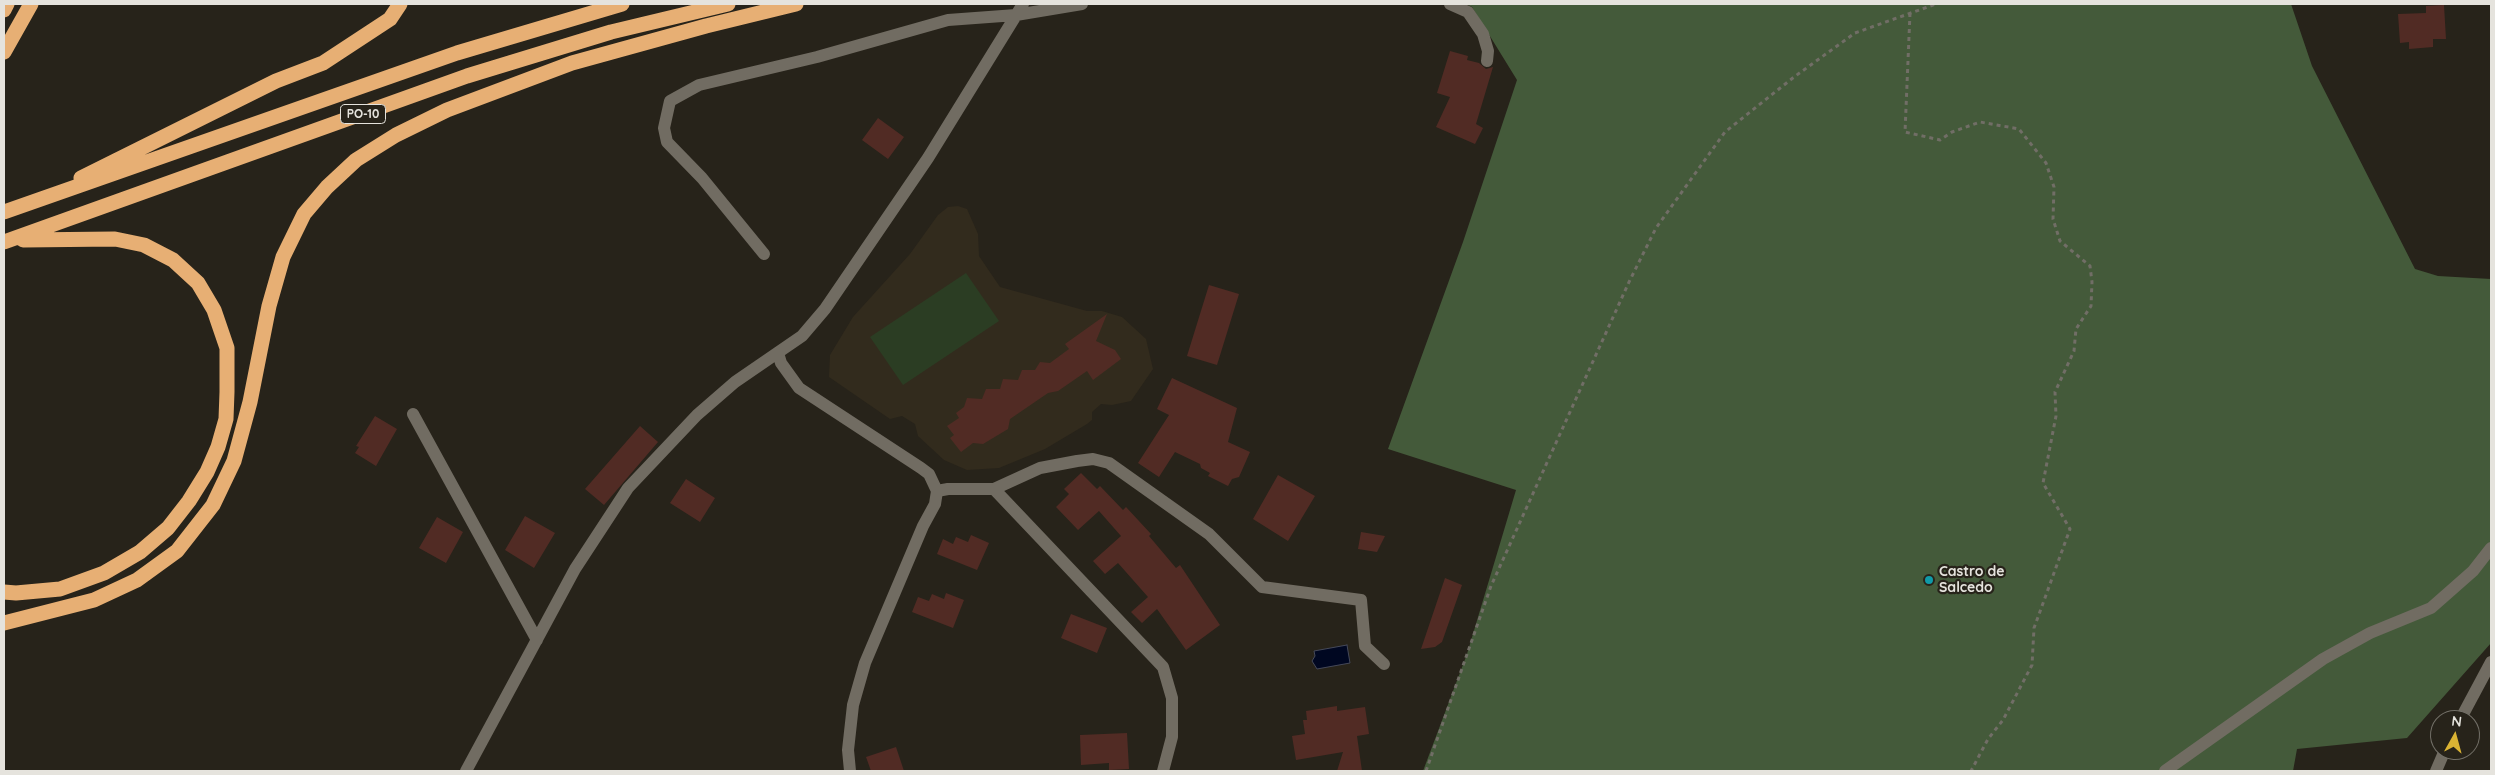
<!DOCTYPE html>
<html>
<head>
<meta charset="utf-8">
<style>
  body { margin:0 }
  #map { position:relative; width:2495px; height:775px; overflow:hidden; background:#27231a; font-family:Quicksand,sans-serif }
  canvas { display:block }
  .frame { position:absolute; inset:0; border:5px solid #e5e3dd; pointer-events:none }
  .north { position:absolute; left:2430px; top:710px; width:50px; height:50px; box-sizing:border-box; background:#27231a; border:1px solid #737068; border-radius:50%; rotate:7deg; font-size:14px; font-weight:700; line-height:20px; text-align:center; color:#e5e3dd }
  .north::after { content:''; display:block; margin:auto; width:18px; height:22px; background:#dab333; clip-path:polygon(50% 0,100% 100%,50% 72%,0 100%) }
</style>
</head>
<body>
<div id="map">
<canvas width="2495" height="775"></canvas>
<div class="frame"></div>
<div class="north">N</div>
</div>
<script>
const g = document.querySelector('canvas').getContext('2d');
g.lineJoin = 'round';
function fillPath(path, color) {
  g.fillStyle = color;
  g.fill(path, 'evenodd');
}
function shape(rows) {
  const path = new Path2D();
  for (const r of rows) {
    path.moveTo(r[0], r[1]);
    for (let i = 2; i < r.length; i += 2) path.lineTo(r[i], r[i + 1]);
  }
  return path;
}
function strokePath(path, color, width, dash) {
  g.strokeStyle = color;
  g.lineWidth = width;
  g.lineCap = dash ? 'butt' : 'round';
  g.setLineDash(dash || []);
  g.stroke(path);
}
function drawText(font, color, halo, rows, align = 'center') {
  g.font = font + ' Quicksand,sans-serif';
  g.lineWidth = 4.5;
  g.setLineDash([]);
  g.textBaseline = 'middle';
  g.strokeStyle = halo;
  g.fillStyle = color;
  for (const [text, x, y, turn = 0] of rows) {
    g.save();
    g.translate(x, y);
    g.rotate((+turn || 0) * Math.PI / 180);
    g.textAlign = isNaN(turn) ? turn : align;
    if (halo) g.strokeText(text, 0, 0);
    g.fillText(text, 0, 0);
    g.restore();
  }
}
fillPath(shape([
  [958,206,967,209,978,234,979,256,1000,287,1087,311,1102,311,1122,317,1146,339,1153,369,1131,401,1112,405,1101,404,1092,412,1092,420,1087,424,1045,449,999,468,967,470,944,460,918,436,915,424,902,416,890,419,829,377,830,355,853,317,910,254,938,215,948,207]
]), '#322b1d');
fillPath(shape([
  [966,273,999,321,903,385,870,337]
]), '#2b3d23');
fillPath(shape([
  [1466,4,2291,4,2312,66,2415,269,2438,276,2491,279,2491,643,2407,738,2297,749,2293,771,1423,771,1467,654,1516,490,1388,449,1463,242,1517,80,1472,7]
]), '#445a3a');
const water = shape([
  [1347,645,1350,663,1317,669,1312,661,1315,656,1314,651,1347,645]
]);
fillPath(water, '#000721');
strokePath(water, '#454959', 1);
fillPath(shape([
  [2444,5,2446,39,2433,39,2433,47,2409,49,2409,42,2400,43,2398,14,2426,13,2426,6],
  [1450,51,1468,56,1467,60,1479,63,1486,69,1493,67,1476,124,1483,128,1475,144,1436,127,1450,97,1437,93],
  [878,118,904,137,888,159,862,140],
  [1209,285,1239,294,1217,365,1187,356],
  [1107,314,1096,341,1115,350,1121,359,1093,380,1087,371,1058,391,1048,393,1010,419,1008,429,983,444,973,443,961,452,950,438,954,435,947,426,959,418,956,413,964,407,967,398,982,399,986,389,1000,389,1003,379,1018,380,1022,370,1035,370,1040,362,1050,363,1069,349,1065,344],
  [1172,378,1237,408,1228,442,1250,452,1239,477,1232,479,1228,486,1208,476,1210,473,1201,468,1200,464,1175,452,1159,477,1138,463,1169,415,1157,409],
  [375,416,397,429,376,466,355,453,359,447,356,446],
  [640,426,658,442,604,505,585,489],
  [1081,473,1097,489,1100,486,1123,510,1126,507,1151,534,1149,536,1176,568,1180,565,1220,625,1186,650,1157,609,1142,623,1131,612,1148,597,1118,563,1105,574,1093,561,1121,536,1099,511,1078,530,1056,507,1069,494,1064,489],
  [1278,475,1315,496,1288,541,1253,519],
  [686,479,715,498,700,522,670,503],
  [525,516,555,533,534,568,505,550],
  [437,517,463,532,446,563,419,548],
  [1361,532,1385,536,1377,552,1358,549],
  [971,535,989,543,977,570,937,554,943,539,953,544,956,537,968,542],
  [1445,578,1462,585,1442,642,1435,647,1421,649],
  [946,593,964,600,953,628,912,612,918,597,929,601,932,594,944,599],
  [1071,614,1107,628,1097,653,1061,638],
  [1337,706,1337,711,1365,707,1369,734,1357,736,1362,771,1337,771,1343,752,1296,760,1292,736,1305,734,1303,720,1307,720,1306,711],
  [1127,733,1129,769,1109,770,1109,763,1081,765,1080,735],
  [896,747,904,771,871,771,866,757]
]), '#512b24');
strokePath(shape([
  [1910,13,1905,132,1940,140,1952,132,1980,122,2019,129,2046,163,2054,187,2053,219,2060,241,2090,266,2092,282,2091,306,2076,329,2074,351,2055,392,2056,416,2043,483,2070,529,2034,628,2032,665,2003,720,1988,739,1971,771],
  [1426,771,1491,586,1629,282,1656,228,1725,132,1794,77,1855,33,1936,4]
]), '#716e66', 3, [4, 4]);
strokePath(shape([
  [1450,4,1468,12,1483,34,1488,51,1487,61],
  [764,254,702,178,667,142,664,128,670,101,699,85,817,57,948,20,1016,15,1082,4],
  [778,353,781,363,799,388,921,468,929,474,937,491,935,504,923,526,865,663,853,705,848,750,850,771],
  [413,414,537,640],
  [994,489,1163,667,1172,698,1172,737,1163,771],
  [937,491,948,489,994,489,1040,468,1077,461,1093,459,1109,463,1209,534,1262,587,1361,600,1365,646,1384,664],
  [2460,720,2491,662],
  [466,771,575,569,628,488,697,415,735,382,802,336,825,309,928,158,1023,4],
  [2165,771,2323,659,2370,633,2431,608,2473,571,2491,548],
  [2436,771,2445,750]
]), '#716c62', 12);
strokePath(shape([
  [4,10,7,4],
  [4,52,31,4],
  [81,178,276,81,323,63,390,19,400,4],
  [4,212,457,53,622,4],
  [4,242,467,76,611,32,728,4],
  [4,592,16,593,60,589,104,573,140,552,168,528,189,501,207,472,218,447,226,419,227,392,227,348,214,310,198,283,173,260,144,245,115,239,23,240],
  [4,623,94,600,137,580,177,551,213,505,234,461,250,402,269,306,283,257,304,214,327,187,356,160,396,135,447,110,572,63,706,26,796,4]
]), '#e7af74', 15);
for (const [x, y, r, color] of [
  [1929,580,5,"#0f9aa8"]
]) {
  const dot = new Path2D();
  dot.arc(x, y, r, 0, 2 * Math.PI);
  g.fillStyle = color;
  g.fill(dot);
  strokePath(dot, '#27231a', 2);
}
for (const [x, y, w] of [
  [363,114,45]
]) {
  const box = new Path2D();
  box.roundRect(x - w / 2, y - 9.5, w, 19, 4);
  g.fillStyle = '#27231a';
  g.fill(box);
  strokePath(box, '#e5e3dd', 1);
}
drawText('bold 12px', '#e5e3dd', null, [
  ["PO-10",363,114]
]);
drawText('bold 14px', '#e5e3dd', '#27231a', [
  ["Castro de",1939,572],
  ["Salcedo",1939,588]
], 'left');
</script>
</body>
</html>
